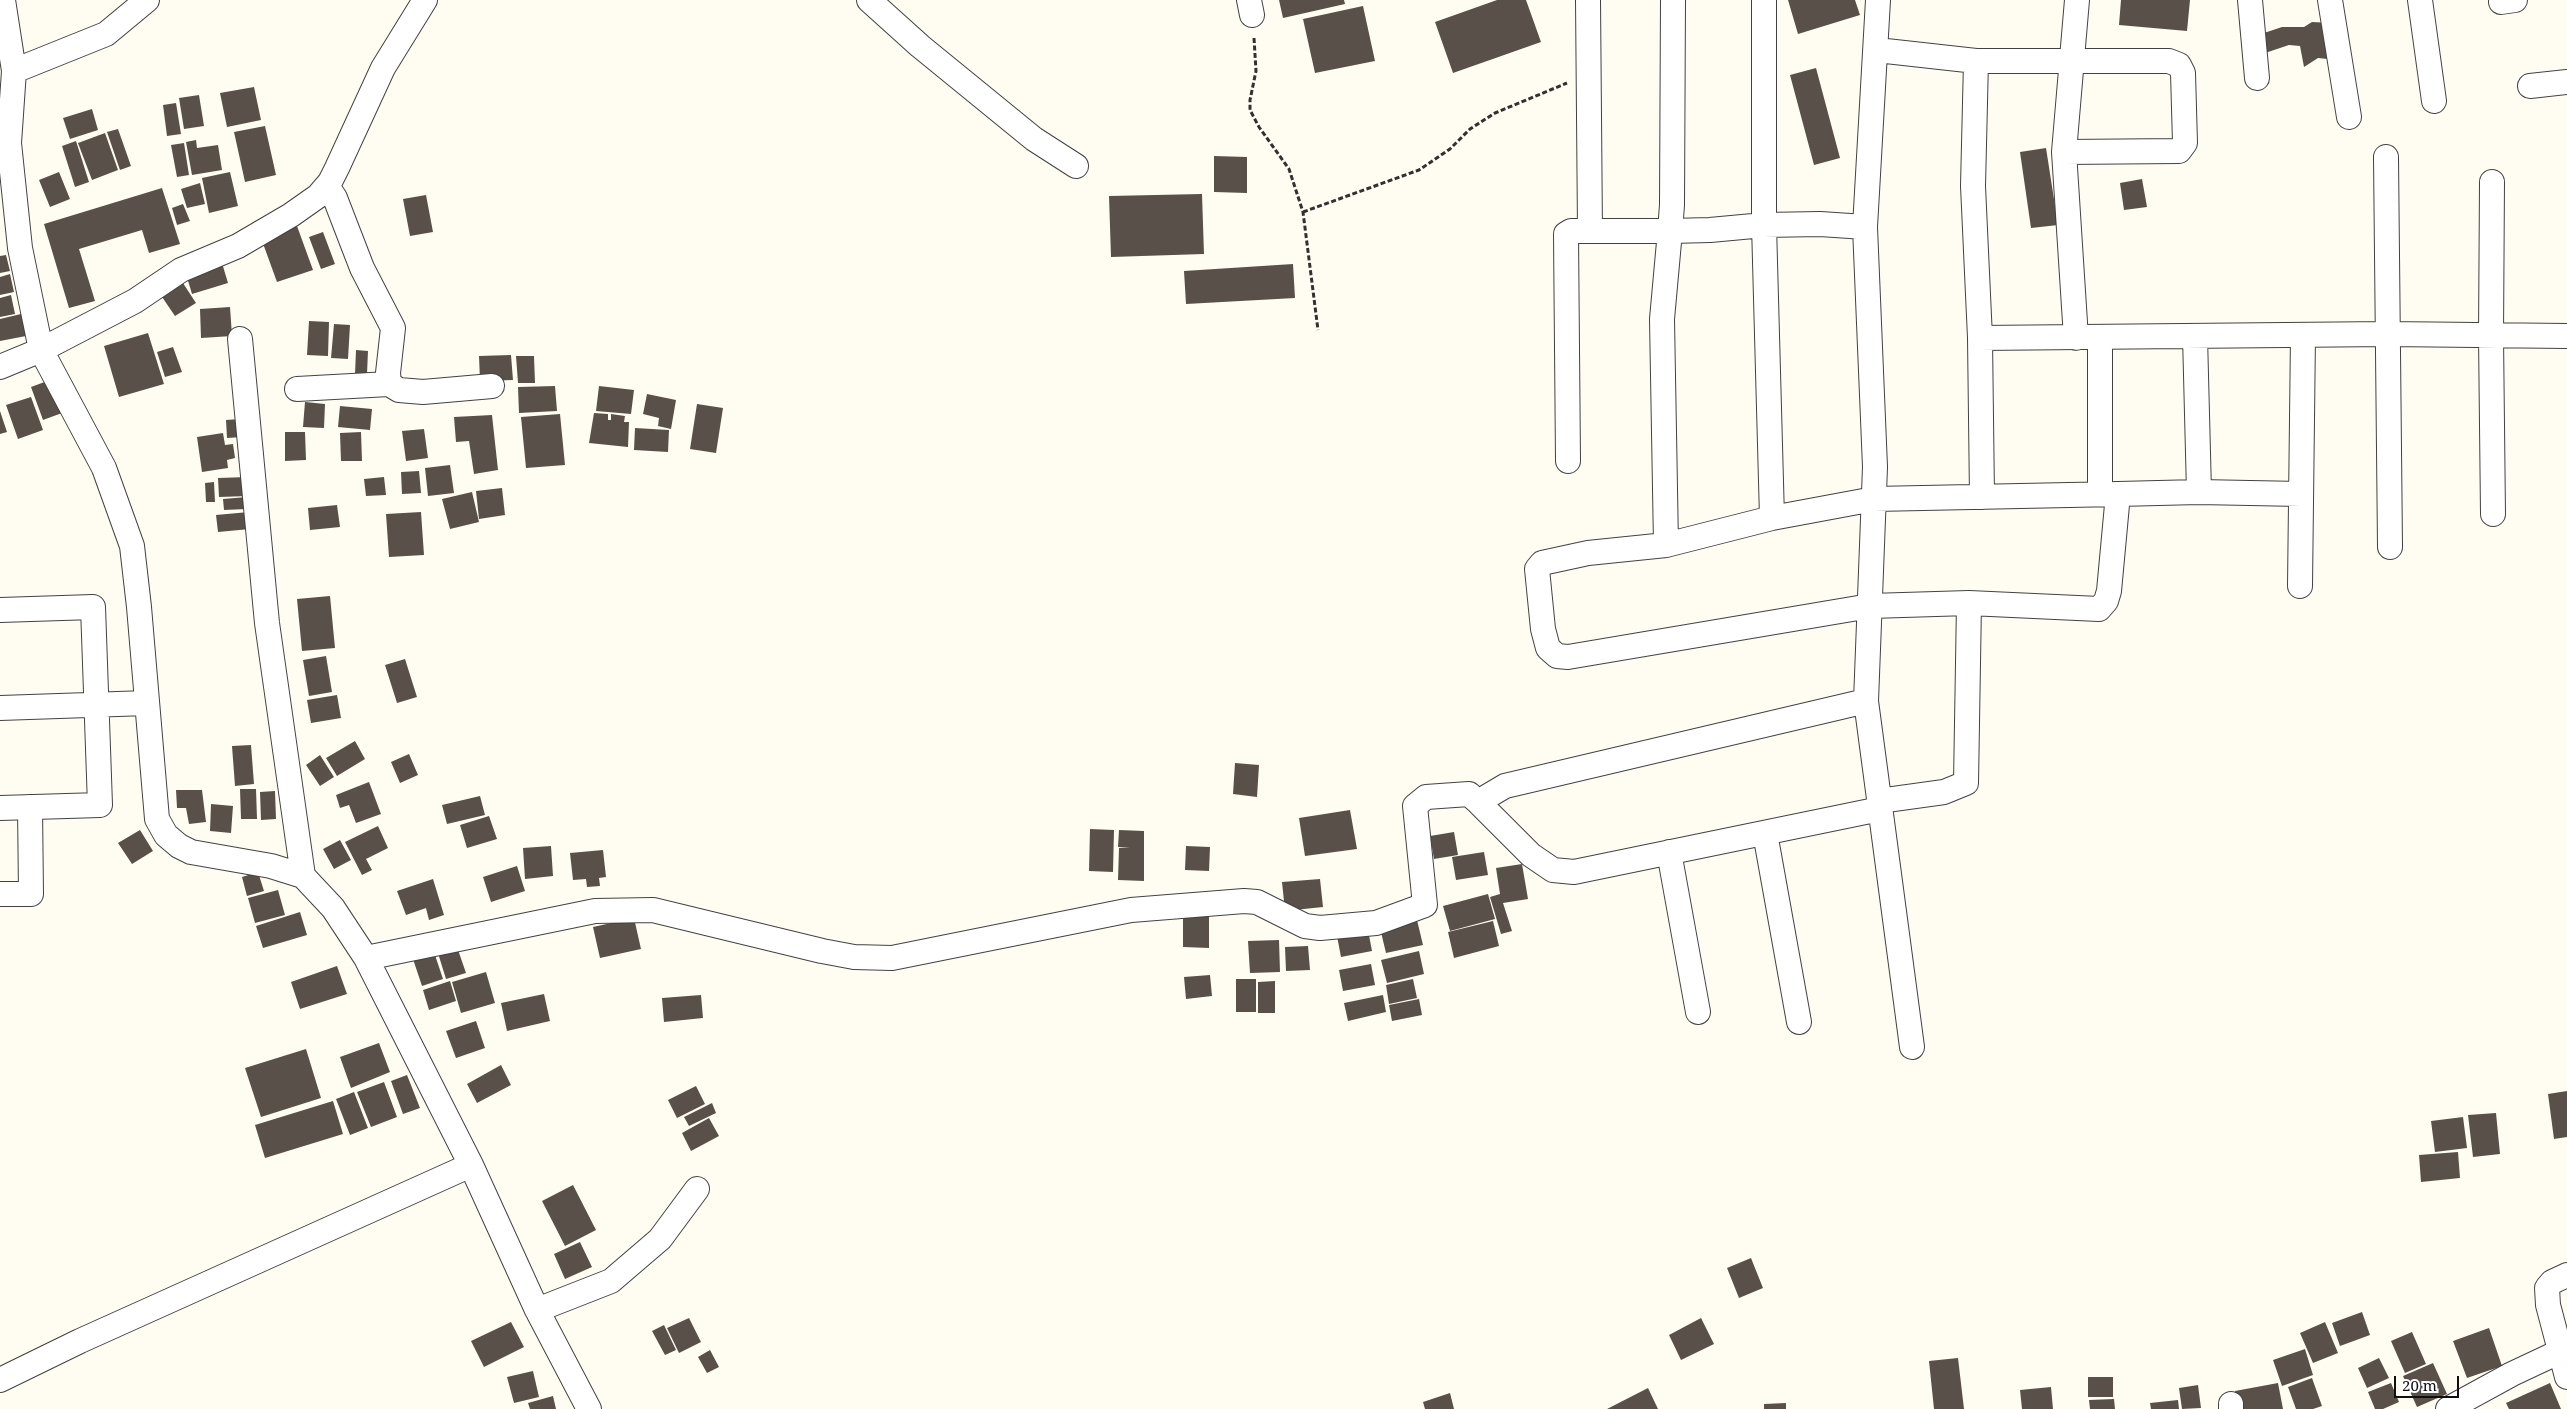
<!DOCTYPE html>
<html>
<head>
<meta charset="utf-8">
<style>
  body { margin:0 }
  #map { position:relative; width:2567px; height:1409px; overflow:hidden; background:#fffdf2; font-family:"Noto Serif",serif }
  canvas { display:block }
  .scale { position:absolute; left:2394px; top:1376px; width:65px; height:22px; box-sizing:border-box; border:2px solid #0f0f0f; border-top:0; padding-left:6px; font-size:15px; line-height:18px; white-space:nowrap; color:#0f0f0f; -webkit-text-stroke:4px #fff; paint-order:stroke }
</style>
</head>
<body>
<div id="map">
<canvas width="2567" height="1409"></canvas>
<div class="scale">20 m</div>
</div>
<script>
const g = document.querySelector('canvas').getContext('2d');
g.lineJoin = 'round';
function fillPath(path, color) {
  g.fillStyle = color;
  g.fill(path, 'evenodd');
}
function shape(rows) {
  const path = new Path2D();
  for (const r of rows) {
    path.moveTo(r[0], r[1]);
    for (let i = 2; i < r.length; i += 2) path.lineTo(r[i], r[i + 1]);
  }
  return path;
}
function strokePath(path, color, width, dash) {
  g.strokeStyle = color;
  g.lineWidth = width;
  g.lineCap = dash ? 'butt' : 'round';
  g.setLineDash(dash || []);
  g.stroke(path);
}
fillPath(shape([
  [1279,0,1344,0,1345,4,1283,18],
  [1497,0,1526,0,1541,42,1453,73,1435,22],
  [1788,0,1855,0,1860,15,1798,34],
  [2121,0,2190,0,2187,31,2119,25],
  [1363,6,1375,61,1315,73,1303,19],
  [2312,22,2332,23,2337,60,2318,58,2304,67,2300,46,2289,45,2265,53,2264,33,2282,27,2304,27],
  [1816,68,1840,158,1814,165,1790,75],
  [254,87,261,120,227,127,220,93],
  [199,95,204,126,184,129,179,98],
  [176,103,181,134,167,136,163,105],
  [92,109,98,130,70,139,63,118],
  [265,126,276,175,245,182,234,132],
  [118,129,131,166,120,170,107,132],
  [105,133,118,170,92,180,78,143],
  [196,140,197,148,218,145,222,170,192,175,186,142],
  [76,141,89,182,75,187,62,146],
  [184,143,189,175,177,177,171,145],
  [2046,148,2058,225,2031,228,2020,152],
  [1214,156,1247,157,1247,193,1214,192],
  [59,172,70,199,50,207,39,180],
  [230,172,238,206,209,213,202,178],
  [2142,179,2147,207,2124,210,2120,183],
  [200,183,205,204,187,208,181,189],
  [162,188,180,244,149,253,142,230,79,249,95,301,69,308,44,224],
  [1202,194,1204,254,1111,257,1109,196],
  [426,195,433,232,410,236,403,199],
  [183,204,190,221,177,225,172,208],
  [297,226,313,270,277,282,261,238],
  [323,232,335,264,321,269,309,237],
  [6,255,10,271,0,273,0,256],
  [222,263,228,283,192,294,186,274],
  [1293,264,1295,298,1186,304,1184,271],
  [10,274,14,292,0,295,0,277],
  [181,280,196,303,175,316,160,294],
  [11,295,15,314,0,317,0,298],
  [230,307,232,336,201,338,200,309],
  [21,314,26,336,0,341,0,319],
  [309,321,329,322,328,356,307,355],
  [334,324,350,325,348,359,331,358],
  [148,333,164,384,119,397,104,346],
  [173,347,182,372,165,377,157,352],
  [356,350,368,351,367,374,355,374],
  [511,355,513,380,480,381,479,356],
  [516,356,534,356,535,383,518,383],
  [50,380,62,413,43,420,31,387],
  [555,386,557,411,519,413,518,387],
  [599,386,634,390,631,414,596,411],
  [647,394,676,400,671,429,658,426,659,418,643,414],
  [31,397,43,430,18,439,6,405],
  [305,402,325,404,324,428,303,427],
  [697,404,723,408,716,453,690,449],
  [340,406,372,409,370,430,338,427],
  [0,411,7,432,0,434],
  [594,413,608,414,608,420,611,420,611,414,625,416,624,422,629,422,628,447,589,443],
  [560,414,565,465,526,468,521,417],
  [492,415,498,470,474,474,469,441,456,442,454,417],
  [240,419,242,437,227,438,226,420],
  [635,428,669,430,668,452,634,450],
  [424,429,428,458,406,461,402,431],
  [285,432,305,432,306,460,285,461],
  [361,432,362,461,341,461,340,433],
  [223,433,225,445,233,444,235,458,227,460,228,468,202,472,197,437],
  [450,465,454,493,428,496,425,468],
  [419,471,421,493,402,494,401,472],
  [248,477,249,496,219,497,218,478],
  [384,477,386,495,366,496,364,479],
  [214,482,215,502,206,502,205,483],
  [502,488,505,515,479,519,476,491],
  [472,492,479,522,450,529,442,499],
  [247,497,247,509,224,510,223,499],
  [337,505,340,527,310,530,308,508],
  [249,512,250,529,218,532,216,515],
  [421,512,424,555,389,557,386,514],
  [330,596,335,648,302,651,297,599],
  [326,656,332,692,309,696,303,660],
  [405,659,417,697,397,703,385,665],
  [337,695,341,718,311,723,307,700],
  [355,741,365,759,337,776,326,758],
  [251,745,254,784,235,786,232,746],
  [409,754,418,775,400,783,391,762],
  [320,755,334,777,320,786,306,765],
  [1235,763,1259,765,1257,797,1233,794],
  [369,782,381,814,356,823,349,805,340,808,336,795],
  [240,789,256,789,257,819,241,819],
  [176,790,202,790,206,822,189,824,186,808,177,808],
  [275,791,276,819,261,820,260,792],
  [480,796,485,815,447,824,442,805],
  [211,804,233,806,231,833,210,831],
  [1350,810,1357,849,1305,856,1299,818],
  [489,816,497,839,467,848,460,825],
  [378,826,388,848,366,859,372,870,362,875,345,842],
  [1090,829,1114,830,1113,872,1089,871],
  [140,830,153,851,132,864,118,843],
  [1119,830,1144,831,1144,881,1118,880,1119,848,1130,848,1118,847],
  [1454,832,1458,855,1434,859,1430,836],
  [340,840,351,860,334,869,323,849],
  [551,846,553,876,525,879,523,848],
  [1186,846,1210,847,1209,871,1185,870],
  [603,850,606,877,599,878,600,886,587,887,586,879,573,880,570,853],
  [1484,852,1488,875,1456,880,1452,857],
  [1522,864,1528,899,1503,903,1512,931,1501,934,1490,897,1500,894,1496,868],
  [517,866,525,891,491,902,483,877],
  [258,872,264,891,247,896,242,877],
  [433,879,444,915,429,920,426,908,406,915,397,891],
  [1320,879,1323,907,1285,911,1282,882],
  [278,890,285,915,255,923,248,898],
  [1488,894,1495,919,1450,931,1443,906],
  [1183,906,1209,906,1209,948,1183,947],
  [300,912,307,935,263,948,256,926],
  [634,918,641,949,600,958,593,927],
  [1417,920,1423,945,1386,953,1380,928],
  [1493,921,1499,946,1454,958,1448,932],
  [1368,930,1372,951,1341,957,1337,936],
  [1279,940,1280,972,1250,973,1248,941],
  [456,944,466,973,446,979,437,950],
  [1308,946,1310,970,1286,971,1285,947],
  [433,949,443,979,422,986,412,956],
  [1419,951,1424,974,1387,983,1381,960],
  [1371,964,1375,985,1343,991,1339,970],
  [337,966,347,994,300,1009,291,982],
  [486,972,495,1003,461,1013,452,982],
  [1210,975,1212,996,1186,999,1184,977],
  [1236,979,1256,979,1256,1012,1236,1012],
  [1413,979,1417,998,1389,1004,1386,985],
  [450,981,456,1001,429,1010,423,990],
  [1275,981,1275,1013,1258,1013,1258,982],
  [544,994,550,1021,507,1031,501,1003],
  [701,995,703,1018,664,1022,662,998],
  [1383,995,1386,1012,1348,1021,1344,1003],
  [1419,999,1422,1015,1392,1021,1389,1005],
  [476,1021,485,1048,456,1058,446,1031],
  [379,1043,390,1072,351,1088,340,1057],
  [306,1049,321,1098,261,1117,245,1068],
  [501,1065,511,1085,477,1103,467,1084],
  [407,1075,420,1108,403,1114,391,1081],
  [384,1082,397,1117,371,1127,357,1092],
  [696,1086,705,1104,677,1118,668,1100],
  [2567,1091,2567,1137,2554,1139,2548,1094],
  [354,1092,368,1128,350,1135,336,1099],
  [333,1101,343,1134,265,1158,255,1125],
  [712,1103,716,1113,689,1126,684,1117],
  [2496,1113,2500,1154,2473,1157,2468,1115],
  [2463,1117,2467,1148,2435,1152,2431,1121],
  [709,1118,719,1136,691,1151,682,1133],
  [2458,1152,2460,1178,2421,1182,2419,1155],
  [573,1185,596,1230,565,1246,542,1201],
  [580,1242,592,1267,565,1279,554,1254],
  [1751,1258,1763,1288,1739,1298,1727,1268],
  [2362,1312,2370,1335,2340,1346,2332,1323],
  [689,1318,701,1342,679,1353,667,1328],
  [1701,1318,1714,1344,1681,1360,1669,1335],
  [511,1322,524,1347,484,1367,471,1341],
  [2325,1322,2338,1353,2313,1363,2300,1333],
  [664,1325,676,1350,665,1355,652,1331],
  [2489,1328,2502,1366,2467,1378,2453,1341],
  [2412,1332,2426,1364,2405,1373,2391,1341],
  [2305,1349,2313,1375,2282,1386,2273,1360],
  [710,1350,719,1367,707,1373,698,1357],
  [1958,1358,1964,1409,1934,1409,1929,1361],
  [2379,1358,2389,1378,2367,1388,2358,1368],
  [2433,1363,2447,1394,2417,1407,2403,1376],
  [533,1371,539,1397,514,1403,507,1377],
  [2088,1377,2113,1377,2113,1397,2088,1397],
  [2312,1378,2322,1406,2313,1409,2296,1409,2288,1387],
  [2278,1383,2283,1409,2239,1409,2235,1391],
  [2391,1383,2399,1402,2383,1409,2375,1409,2368,1392],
  [2550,1383,2561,1409,2509,1409,2506,1403],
  [2198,1385,2201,1408,2182,1409,2179,1388],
  [2051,1387,2053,1409,2022,1409,2020,1390],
  [1648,1388,1658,1409,1607,1409],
  [1450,1393,1454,1409,1425,1409,1423,1402],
  [553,1396,556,1409,530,1409,528,1403],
  [2114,1399,2115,1409,2090,1409,2089,1400],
  [2178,1400,2179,1409,2151,1409,2150,1403],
  [1786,1403,1786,1409,1764,1409,1764,1404]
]), '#59504a');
const minor = shape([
  [3,0,14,71,9,143,20,248,41,350,104,468,132,546,139,607,157,819,166,835,179,846,191,852,271,866,303,876,333,908,366,958,471,1165,537,1310,589,1409],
  [869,0,920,46,1034,139,1076,166],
  [1249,0,1252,15],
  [1588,0,1590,231],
  [1673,0,1672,205,1670,231,1710,230,1764,225,1764,0],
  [1878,0,1865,227,1875,467,1866,701,1912,1047],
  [2250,0,2257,78],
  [2330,0,2349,117],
  [2420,0,2434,101],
  [2501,2,2515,0],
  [1877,50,1976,61,2169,61,2179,65,2183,73,2185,143,2179,151,2064,152],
  [1976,61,1973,186,1980,338,1982,497],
  [14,71,106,34,147,0],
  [2530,86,2567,82],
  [2386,157,2390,547],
  [2492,182,2491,336,2493,514],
  [324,190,329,189,335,198,362,268,393,328,388,373,389,384,399,390,423,392,492,386],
  [2195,336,2199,492],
  [1980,338,2387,334,2567,336],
  [2076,338,2064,152,2077,0],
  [240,339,267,623,303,876],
  [0,367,41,350,135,301,181,270,238,246,291,215,318,196,330,182,337,168,383,68,425,0],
  [297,389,389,384],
  [1568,461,1566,234,1571,231,1670,231,1662,319,1666,545],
  [2100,494,2100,338],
  [2118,494,2109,591,2106,601,2099,609,1969,603,1870,606,1568,657,1557,656,1548,648,1543,629,1537,569,1542,563,1588,553,1666,545,1772,518,1874,499,2118,494,2199,492,2301,494],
  [1772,518,1764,225,1820,224,1865,227],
  [2300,586,2303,335],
  [0,610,93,607,100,805,0,808],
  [0,708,147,703],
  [1879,801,1944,792,1966,783,1969,603],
  [1478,802,1531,855,1553,870,1574,872,1880,809],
  [1765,833,1799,1022],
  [1669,852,1698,1012],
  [0,894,31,894,30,807],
  [366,958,595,911,653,910,822,951,854,957,892,958,1131,910,1244,901,1257,902,1305,926,1320,928,1376,923,1425,905,1415,806,1426,797,1469,794,1478,802,1505,786,1866,701],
  [2567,1275,2552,1282,2547,1288,2548,1305,2567,1377],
  [537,1310,611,1281,660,1239,697,1189],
  [0,1380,80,1341,471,1165],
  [2231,1409,2231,1404],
  [2448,1409,2512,1374,2561,1351]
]);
strokePath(minor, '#424242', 26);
strokePath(shape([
  [1254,38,1256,71,1250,100,1250,110,1259,127,1289,169,1303,212,1318,330],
  [1303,212,1419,170,1450,149,1470,129,1495,113,1567,83]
]), '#313131', 3, [5, 2.5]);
strokePath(minor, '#fff', 24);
</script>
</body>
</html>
